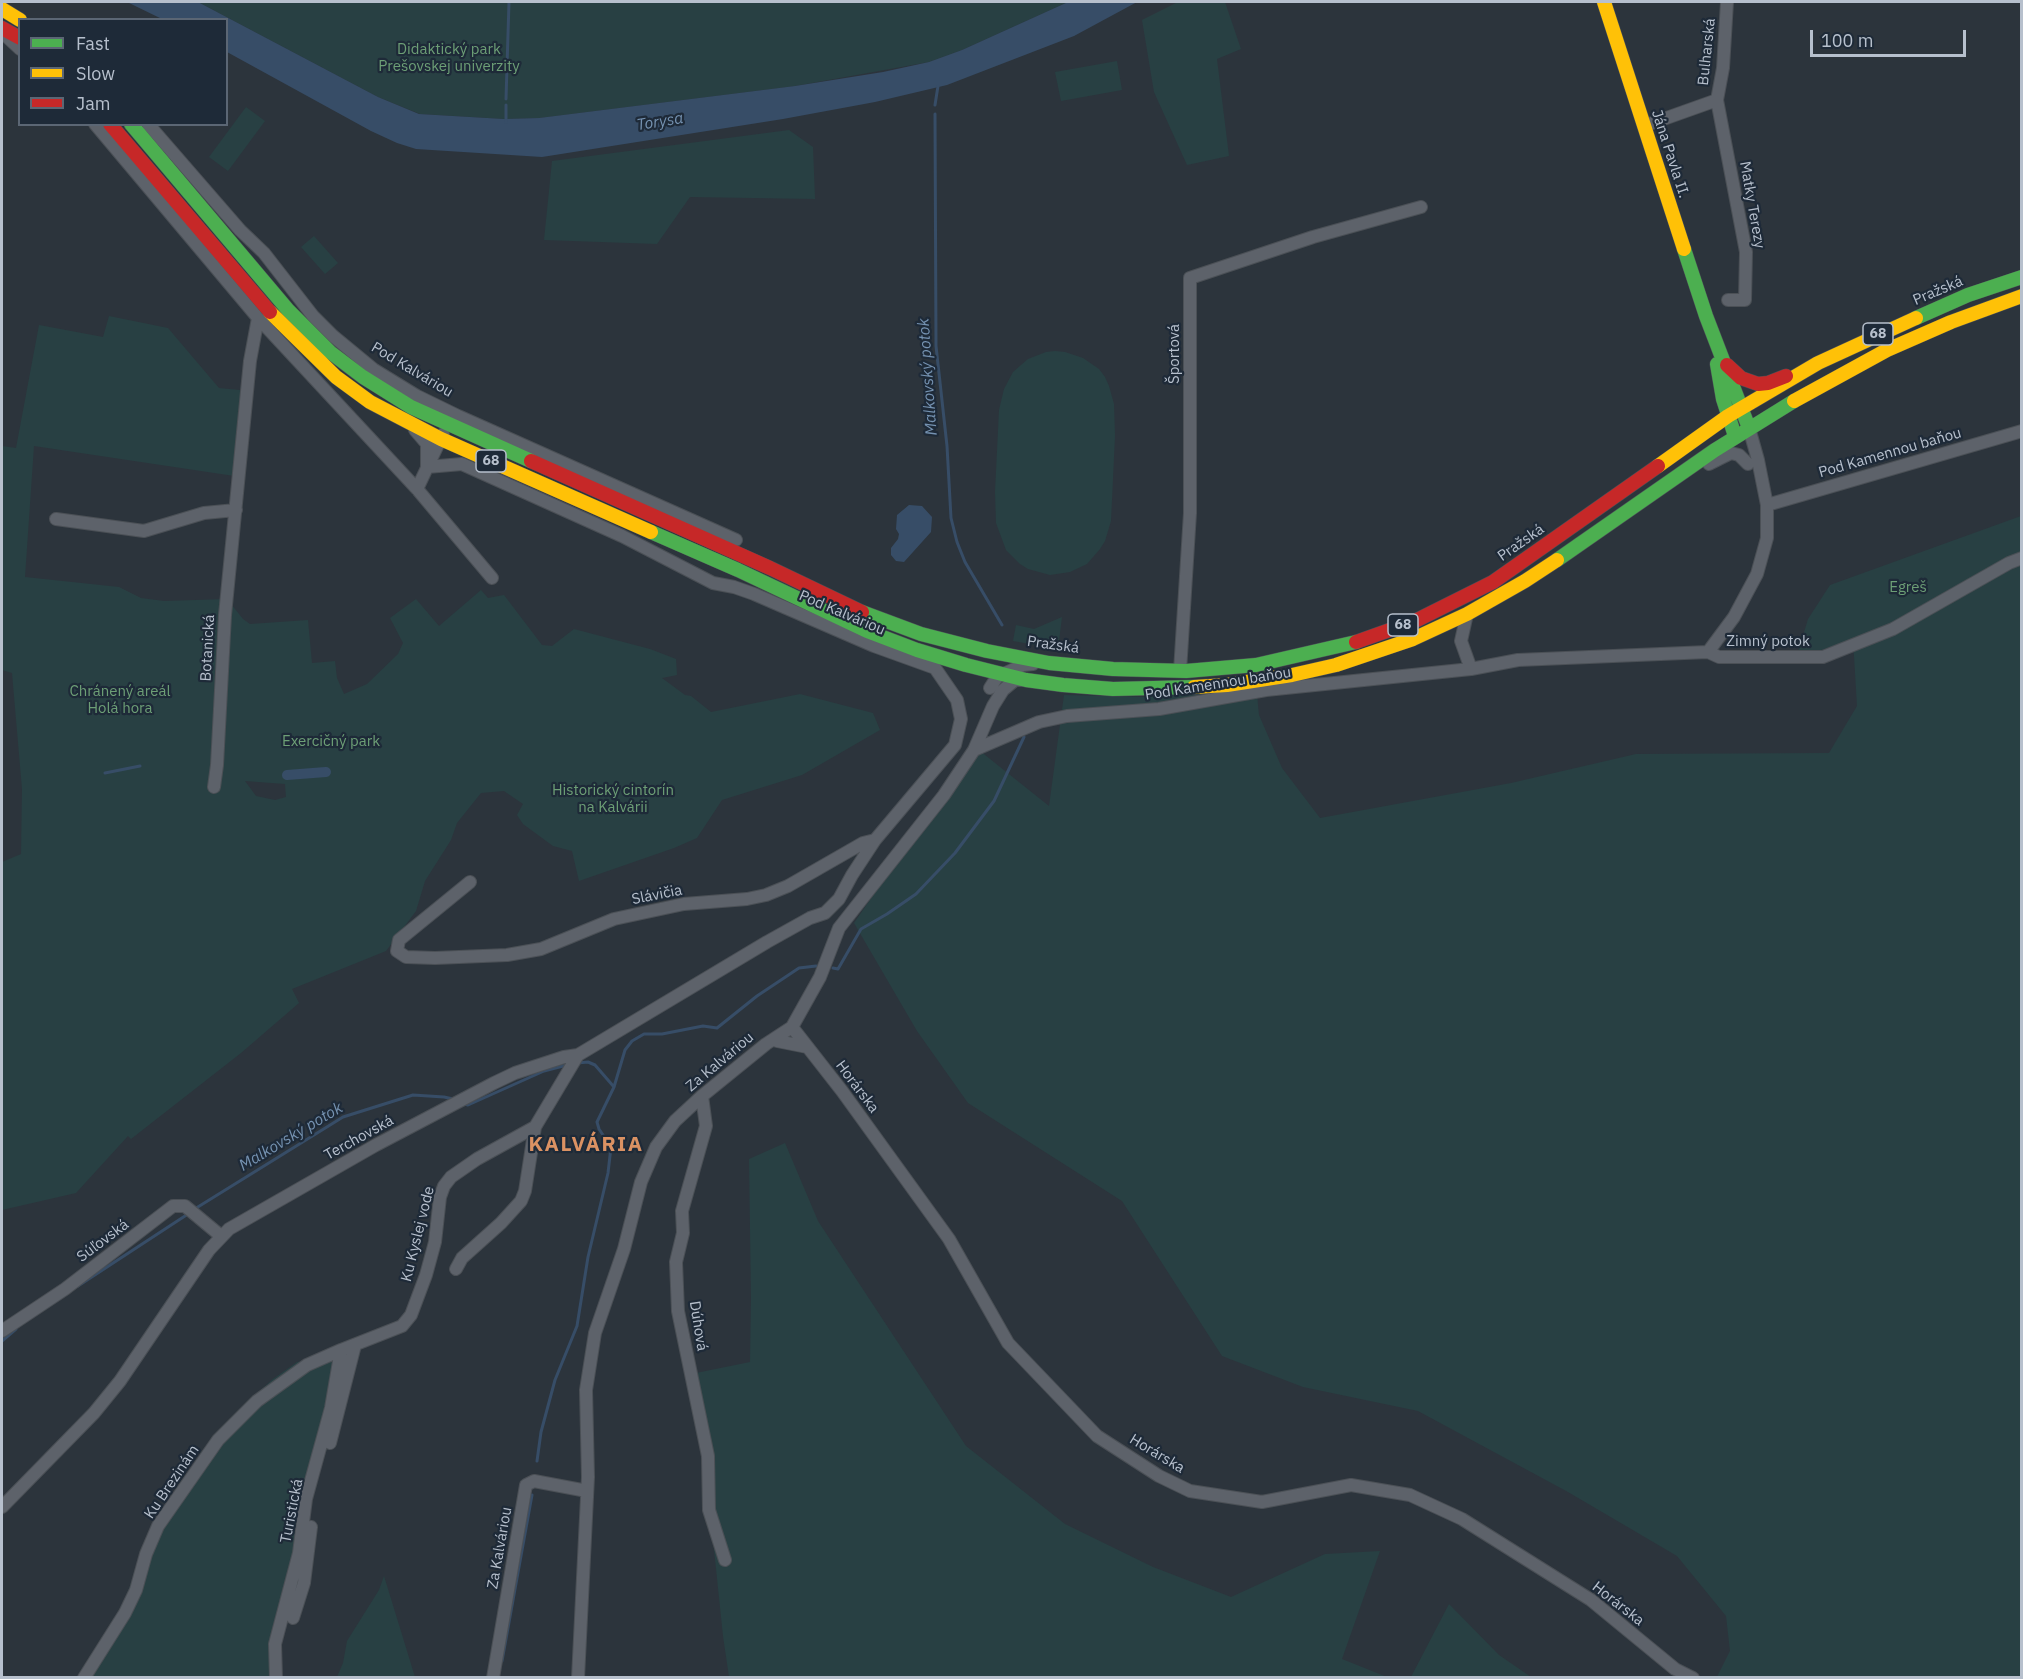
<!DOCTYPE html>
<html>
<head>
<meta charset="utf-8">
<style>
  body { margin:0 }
  #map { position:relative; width:2023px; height:1679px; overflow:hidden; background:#2c343c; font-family:"IBM Plex Sans",sans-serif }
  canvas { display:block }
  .frame { position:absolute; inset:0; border:3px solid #b7c0cd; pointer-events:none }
  .legend { position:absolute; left:18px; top:18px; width:210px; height:108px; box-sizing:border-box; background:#1e2a38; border:2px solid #5b6674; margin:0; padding:8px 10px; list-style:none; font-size:18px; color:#b7c0cd }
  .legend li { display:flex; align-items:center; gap:12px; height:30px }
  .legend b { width:30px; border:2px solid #5b6674 }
  .scale { position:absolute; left:1810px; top:30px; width:156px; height:27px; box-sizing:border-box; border:3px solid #b7c0cd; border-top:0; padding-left:8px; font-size:18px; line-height:21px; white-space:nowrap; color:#b7c0cd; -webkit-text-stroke:4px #1e2a38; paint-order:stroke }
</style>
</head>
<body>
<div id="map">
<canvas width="2023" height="1679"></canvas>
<div class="frame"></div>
<ul class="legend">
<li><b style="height:8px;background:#4caf50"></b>Fast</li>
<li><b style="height:8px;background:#ffc107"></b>Slow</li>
<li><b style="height:8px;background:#c62828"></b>Jam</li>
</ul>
<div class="scale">100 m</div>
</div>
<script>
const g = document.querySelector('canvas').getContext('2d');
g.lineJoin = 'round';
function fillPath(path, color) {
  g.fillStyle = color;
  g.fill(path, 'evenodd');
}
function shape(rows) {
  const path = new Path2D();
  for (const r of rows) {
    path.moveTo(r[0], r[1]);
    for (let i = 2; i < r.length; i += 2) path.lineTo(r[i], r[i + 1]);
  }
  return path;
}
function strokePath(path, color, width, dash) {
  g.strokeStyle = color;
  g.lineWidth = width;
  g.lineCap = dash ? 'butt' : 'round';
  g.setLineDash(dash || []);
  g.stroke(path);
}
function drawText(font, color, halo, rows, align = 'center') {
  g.font = font + ' "IBM Plex Sans",sans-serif';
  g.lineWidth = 4.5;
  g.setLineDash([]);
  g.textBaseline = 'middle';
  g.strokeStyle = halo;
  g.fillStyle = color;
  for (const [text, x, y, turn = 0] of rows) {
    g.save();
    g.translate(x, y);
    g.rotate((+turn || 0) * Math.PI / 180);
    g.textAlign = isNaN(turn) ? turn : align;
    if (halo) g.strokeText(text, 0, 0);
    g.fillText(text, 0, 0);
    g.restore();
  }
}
fillPath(shape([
  [198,2,1068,2,962,50,929,62,795,86,539,118,504,119,420,114,378,97],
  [1178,2,1225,2,1241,49,1217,59,1229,156,1187,165,1154,92,1142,20],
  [1117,61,1122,90,1061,101,1055,72],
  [246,107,265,121,228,171,209,157],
  [789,130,813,147,815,199,690,197,657,244,544,240,552,161],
  [314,236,338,263,325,274,301,247],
  [109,316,168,328,219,388,250,391,241,477,34,446,25,577,119,587,141,598,164,601,227,599,243,619,250,624,308,620,312,663,335,661,337,678,344,694,367,684,398,654,403,643,390,618,416,599,439,626,481,590,488,598,504,595,542,645,552,646,574,629,650,649,676,659,677,675,662,678,685,695,691,696,711,712,800,694,873,713,880,730,802,775,722,800,697,838,674,848,579,881,572,851,553,846,523,824,517,815,523,804,504,791,481,793,457,823,451,840,425,881,416,911,386,951,292,989,299,1003,241,1053,131,1139,128,1136,76,1193,2,1210,2,862,21,854,22,789,12,673,2,670,2,446,16,448,39,325,103,337],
  [245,781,285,784,286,797,275,800,256,796],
  [1055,351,1065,352,1083,358,1099,369,1105,377,1109,386,1114,404,1115,436,1111,521,1105,541,1100,549,1087,564,1070,572,1050,575,1028,569,1020,564,1006,550,996,523,995,492,999,410,1004,389,1013,372,1028,359,1046,352],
  [2021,516,2021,1677,1717,1677,1730,1651,1726,1616,1677,1556,1568,1492,1418,1411,1303,1387,1222,1356,1122,1201,968,1103,917,1031,854,923,975,747,1049,806,1064,695,1148,697,1256,684,1259,715,1282,768,1320,818,1511,783,1636,754,1829,753,1857,706,1853,639,1796,659,1808,619,1830,585],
  [1062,617,1058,649,1013,641,1016,625,1034,629],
  [785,1143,818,1221,966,1446,1065,1524,1153,1567,1231,1597,1325,1554,1380,1551,1342,1659,1387,1677,729,1677,723,1636,710,1511,708,1423,691,1374,750,1362,751,1298,749,1159],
  [336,1356,278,1646,278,1677,88,1678,105,1656,142,1552,216,1441,243,1406,273,1379,297,1362],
  [384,1576,415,1677,337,1677,343,1663,347,1641,379,1590],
  [1449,1604,1499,1655,1531,1677,1411,1677]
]), '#284043');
fillPath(shape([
  [127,2,198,2,378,97,419,114,504,119,539,118,795,86,883,72,929,62,962,50,1068,2,1137,2,1074,36,947,85,875,102,783,119,542,157,416,149,397,143,371,131,227,52,226,20,162,19],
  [909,505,922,506,932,517,931,532,904,562,896,561,891,555,891,548,898,539,899,534,896,529,897,515]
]), '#374d67');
strokePath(shape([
  [506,99,509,2],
  [506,105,506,122],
  [935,105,938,86],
  [935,114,936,346,947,446,951,518,957,542,965,562,1002,625],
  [105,773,140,766],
  [833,968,838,969,861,929,887,914,916,894,955,853,994,801,1024,737],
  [577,1063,588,1062,595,1065,614,1087],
  [465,1104,468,1105,544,1071,567,1065],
  [193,1210,343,1117,413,1095,444,1097,453,1099],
  [78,1286,188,1214],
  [2,1341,16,1329],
  [537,1461,541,1432,555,1380,577,1326,588,1257,608,1173,611,1147,599,1129,597,1122,614,1087,625,1050,632,1041,644,1034,662,1034,703,1026,717,1028,757,996,799,968,816,966],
  [502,1661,532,1495]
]), '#374d67', 3);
strokePath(shape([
  [287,775,326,772]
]), '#374d67', 10);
const street = shape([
  [5,35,20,49],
  [1717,100,1746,252,1745,300,1728,300],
  [95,124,258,318,417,489,492,578],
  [148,124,240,230,264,253,313,316,333,336,373,369,417,396,458,416,736,540],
  [1644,126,1717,100,1723,68,1727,2],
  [1709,464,1731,453,1739,455,1748,464],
  [417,489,443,434],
  [1767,505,2022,431],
  [56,519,144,531,204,513,236,510],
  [1467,614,1461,641,1471,669],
  [1708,652,1734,617,1757,574,1767,538,1767,505,1758,460,1749,428],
  [1180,671,1190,513,1190,278,1313,237,1421,207],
  [990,688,997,677,1023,665,1033,664],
  [974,750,1039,722,1067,716,1159,709,1266,690,1471,669,1518,660,1708,652,1719,657,1823,657,1893,629,2009,563,2022,558],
  [214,787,217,765,225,615,250,361,258,318],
  [470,882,399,940,397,951,406,957,435,958,507,955,541,949,614,919,684,904,747,899,766,895,788,886,863,843,875,840],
  [792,1027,842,1091,949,1239,1008,1343,1097,1436,1159,1476,1190,1491,1262,1502,1351,1485,1410,1495,1462,1519,1591,1600,1675,1669,1693,1678],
  [777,1041,807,1047],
  [702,1096,706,1126,682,1211,683,1233,676,1262,678,1311,708,1456,709,1510,725,1560],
  [456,1269,462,1258,501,1223,521,1201,525,1191,535,1127,578,1055],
  [2,1331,65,1289,173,1206,185,1206,221,1236],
  [330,1443,355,1345],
  [2,1507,94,1413,120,1381,209,1250,229,1229,376,1145,494,1083,515,1073,564,1057,578,1055,767,942,810,918,825,913,839,899,852,875,875,840,955,745,961,719,957,700,935,668,874,646,754,594,734,587,713,583,622,536,462,464,427,467,427,444,415,430],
  [293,1618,304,1583,311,1527],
  [84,1678,125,1613,136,1590,146,1554,158,1526,218,1440,257,1401,307,1365,341,1350,402,1326,411,1315,426,1275,435,1242,440,1197,444,1186,451,1177,477,1159,535,1127],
  [276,1678,275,1644,299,1553,306,1499,331,1408,341,1350],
  [493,1678,526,1485,534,1481,587,1491],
  [578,1678,588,1477,586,1390,595,1333,624,1249,641,1182,656,1147,675,1121,702,1096,766,1044,792,1027,820,977,839,928,944,795,974,750,993,706,1003,690,1015,680,1023,680]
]);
const fast = shape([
  [131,124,288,310,330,352,363,377,411,407,531,461],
  [1684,249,1706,316,1749,428],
  [1916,318,1968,295,2022,277],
  [1717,364,1723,399,1735,436],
  [651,532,738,570,867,631,917,650,966,665,1026,680,1063,685,1113,689,1194,687],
  [1557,560,1715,450,1794,401],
  [862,612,921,634,987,651,1049,663,1113,669,1186,671,1256,665,1356,642]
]);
const slow = shape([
  [1604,2,1684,249],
  [2,9,20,20],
  [270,312,336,377,370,402,441,439,651,532],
  [1794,401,1887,350,1951,322,2022,296],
  [1658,466,1728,416,1818,363,1916,318],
  [1194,687,1227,685,1292,675,1336,665,1413,639,1467,614,1525,581,1557,560]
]);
const jam = shape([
  [2,28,20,38],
  [110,124,270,312],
  [1727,365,1741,378,1758,384,1768,383,1786,376],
  [531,461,770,568,862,612],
  [1356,642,1415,621,1493,582,1658,466]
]);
strokePath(street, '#4b5056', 14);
strokePath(fast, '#4b5056', 15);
strokePath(slow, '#4b5056', 15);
strokePath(jam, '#4b5056', 15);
strokePath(street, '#5d626a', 12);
strokePath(fast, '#4caf50', 14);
strokePath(slow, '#ffc107', 14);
strokePath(jam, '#c62828', 14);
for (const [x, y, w] of [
  [1878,334,30],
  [491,461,30],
  [1403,625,30]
]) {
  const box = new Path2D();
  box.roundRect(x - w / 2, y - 11, w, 22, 4.5);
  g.fillStyle = '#1e2a38';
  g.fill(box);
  strokePath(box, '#b7c0cd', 1.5);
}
drawText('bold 14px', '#b7c0cd', null, [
  ["68",1878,334],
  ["68",491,461],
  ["68",1403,625]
]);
drawText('15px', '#6d9f76', '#1e2a38', [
  ["Didaktický park",449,50],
  ["Prešovskej univerzity",449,67],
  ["Egreš",1908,588],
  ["Chránený areál",120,692],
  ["Holá hora",120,709],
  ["Exercičný park",331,742],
  ["Historický cintorín",613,791],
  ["na Kalvárii",613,808]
]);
drawText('15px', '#b7c0cd', '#1e2a38', [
  ["Bulharská",1707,52,-84],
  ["Jána Pavla II.",1670,154,72],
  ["Matky Terezy",1752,205,80],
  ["Pražská",1938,291,-23],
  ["Športová",1175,354,-90],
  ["Pod Kalváriou",412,370,31],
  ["Pod Kamennou baňou",1890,453,-16],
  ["Pražská",1521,543,-35],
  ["Pod Kalváriou",842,613,23],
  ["Zimný potok",1768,642],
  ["Pražská",1053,645,8],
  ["Botanická",208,648,-87],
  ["Pod Kamennou baňou",1218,684,-9],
  ["Slávičia",657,895,-11],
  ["Za Kalváriou",720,1062,-40],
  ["Horárska",857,1087,53],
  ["Terchovská",359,1138,-29],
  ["Ku Kyslej vode",418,1234,-76],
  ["Súľovská",103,1241,-37],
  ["Dúhová",698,1326,81],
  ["Horárska",1157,1454,31],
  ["Ku Brezinám",172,1482,-56],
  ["Turistická",292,1511,-79],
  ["Za Kalváriou",500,1548,-80],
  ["Horárska",1618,1604,38]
]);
drawText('italic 16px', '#7592b1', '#1e2a38', [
  ["Torysa",660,122,-9],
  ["Malkovský potok",928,377,-94],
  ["Malkovský potok",291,1137,-31]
]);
g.letterSpacing = '1.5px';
drawText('bold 21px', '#db9263', '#1e2a38', [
  ["KALVÁRIA",586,1145]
]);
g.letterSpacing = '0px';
</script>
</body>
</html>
